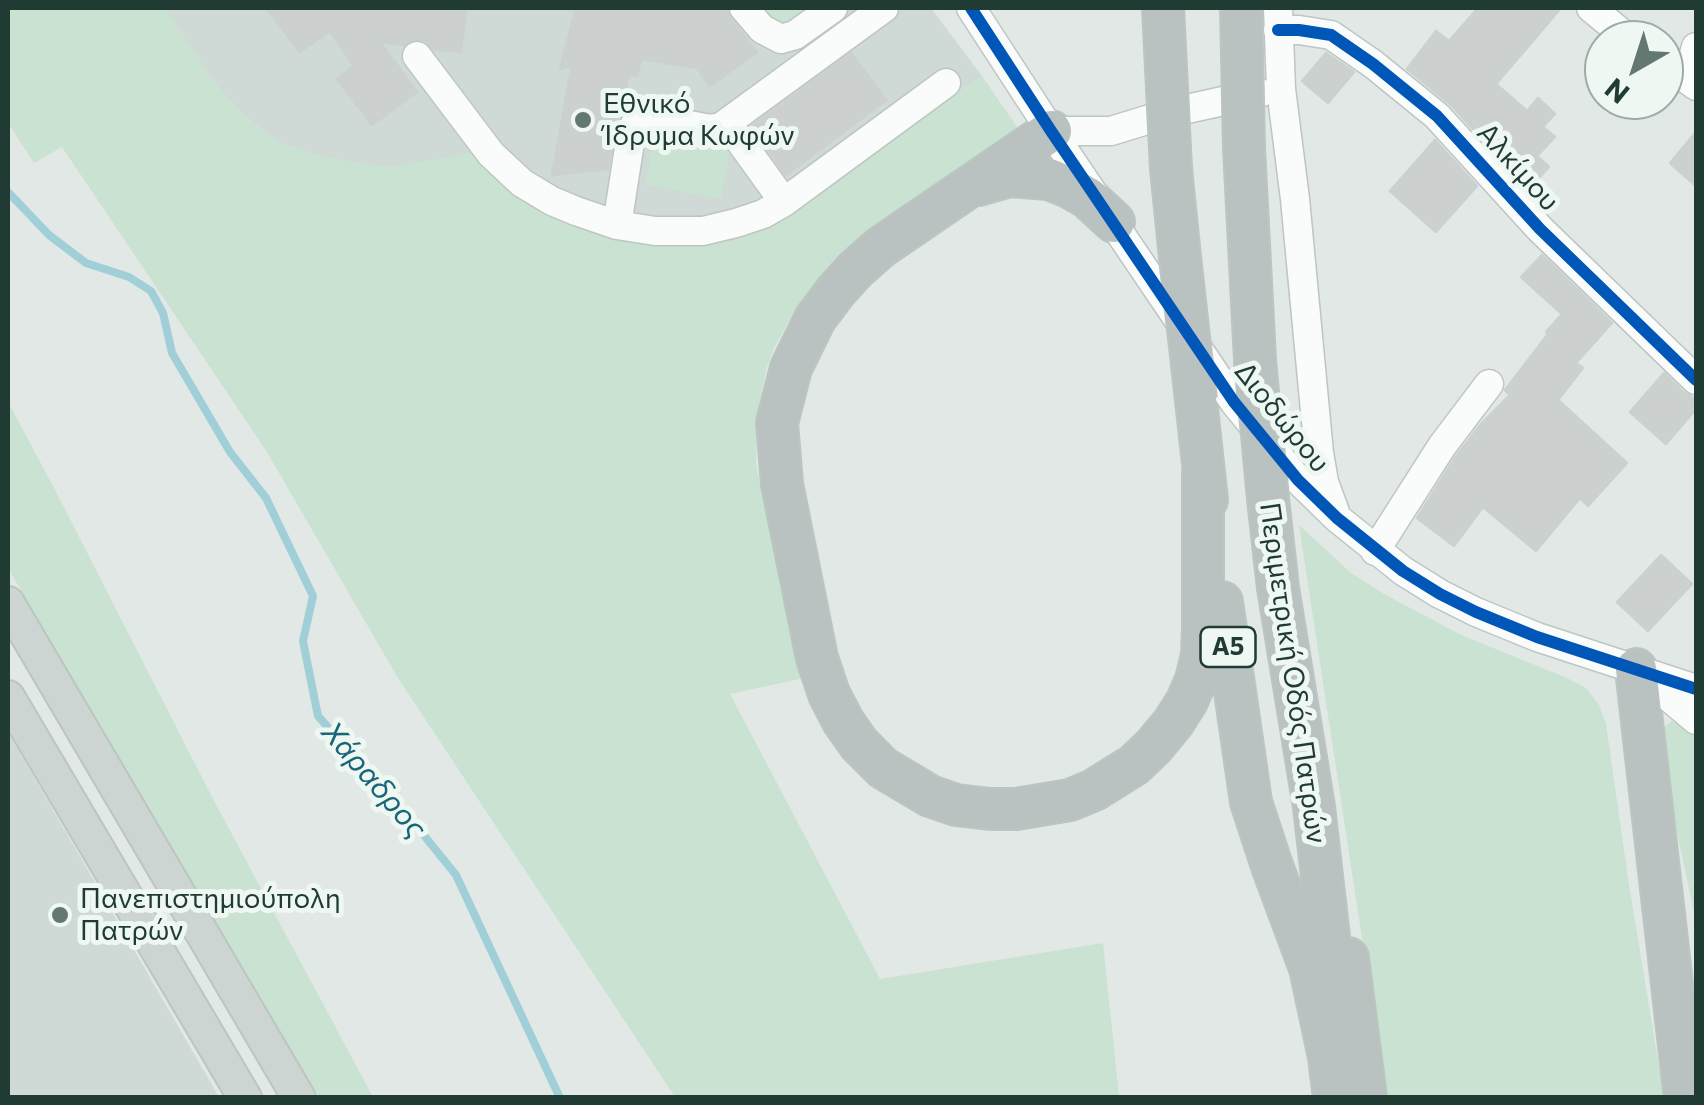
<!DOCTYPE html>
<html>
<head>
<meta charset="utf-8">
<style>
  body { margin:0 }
  #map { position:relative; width:1704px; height:1105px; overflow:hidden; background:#e1e8e5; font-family:Commissioner,sans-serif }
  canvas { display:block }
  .frame { position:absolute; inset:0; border:10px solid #1f3b34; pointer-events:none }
  .north { position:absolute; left:1584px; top:20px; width:100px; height:100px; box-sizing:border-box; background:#eff7f3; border:2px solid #9caca7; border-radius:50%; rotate:219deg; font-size:28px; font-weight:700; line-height:40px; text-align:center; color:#1f3b34 }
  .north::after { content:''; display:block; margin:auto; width:35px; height:45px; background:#637872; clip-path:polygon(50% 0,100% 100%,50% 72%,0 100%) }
</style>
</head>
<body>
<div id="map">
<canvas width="1704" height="1105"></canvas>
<div class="frame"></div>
<div class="north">N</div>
</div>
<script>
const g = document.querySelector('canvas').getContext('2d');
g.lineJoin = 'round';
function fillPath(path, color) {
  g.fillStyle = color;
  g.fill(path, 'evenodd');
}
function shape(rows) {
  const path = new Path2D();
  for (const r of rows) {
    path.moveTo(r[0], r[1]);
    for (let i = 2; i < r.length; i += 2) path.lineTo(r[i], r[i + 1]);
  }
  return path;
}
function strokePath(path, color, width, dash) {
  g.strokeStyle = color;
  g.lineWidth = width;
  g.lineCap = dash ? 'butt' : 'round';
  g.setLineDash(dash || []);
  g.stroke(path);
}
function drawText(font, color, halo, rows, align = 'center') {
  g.font = font + ' Commissioner,sans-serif';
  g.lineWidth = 10;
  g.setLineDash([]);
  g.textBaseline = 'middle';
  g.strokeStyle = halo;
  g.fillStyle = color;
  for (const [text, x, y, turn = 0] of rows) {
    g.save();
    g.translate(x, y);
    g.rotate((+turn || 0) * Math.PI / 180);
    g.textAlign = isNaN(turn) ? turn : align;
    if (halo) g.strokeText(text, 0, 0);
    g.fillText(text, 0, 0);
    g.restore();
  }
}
fillPath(shape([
  [165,8,931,8,982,76,754,231,737,240,718,244,660,244,409,164,387,167,372,166,315,155,282,144,241,113,213,81],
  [8,732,219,1097,8,1097]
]), '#cfd9d5');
fillPath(shape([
  [8,8,165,8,213,81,241,113,282,144,315,155,387,167,478,152,660,244,718,244,737,240,754,231,982,76,1017,127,1014,136,822,277,796,308,774,348,767,367,758,409,756,463,781,586,804,678,730,694,880,979,1103,943,1119,1097,675,1097,398,678,267,452,62,147,34,163,8,123],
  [763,8,812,8,789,23,781,25,773,22],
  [654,137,730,151,721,199,645,185],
  [8,402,53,486,213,799,373,1097,319,1097,8,568],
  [1299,525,1351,573,1384,594,1461,635,1567,678,1586,688,1599,705,1606,724,1629,885,1664,1097,1385,1097,1382,1069],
  [1672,721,1686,723,1696,730,1696,921,1674,818,1661,740,1664,727]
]), '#c9e2d1');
strokePath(shape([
  [8,192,49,235,86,263,129,277,151,291,163,313,172,353,230,452,266,498,313,596,303,641,318,716,414,823,456,875,560,1098]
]), '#a0cfd8', 8);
const building = shape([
  [266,8,441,8,466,12,461,52,433,49,425,40,416,39,404,45,380,42,417,92,372,125,337,79,354,66,330,31,300,52,266,8],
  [576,8,726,8,731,19,757,52,710,86,697,68,641,59,637,76,628,75,623,112,615,126,608,169,552,175,572,65,560,69,576,8],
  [1478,8,1561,8,1496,84,1527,111,1538,98,1555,114,1543,127,1555,137,1537,156,1549,167,1533,184,1503,156,1500,159,1450,104,1407,69,1436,31,1449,41,1478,8],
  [851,53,886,100,786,175,751,127,851,53],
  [1326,53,1354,72,1328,103,1302,81,1326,53],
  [1696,132,1696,186,1670,163,1696,132],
  [1435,140,1477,186,1436,232,1390,191,1435,140],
  [1542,255,1612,323,1576,363,1583,368,1558,400,1627,463,1588,506,1580,498,1536,551,1483,507,1454,546,1417,518,1456,456,1481,424,1510,395,1505,390,1548,334,1546,332,1562,314,1521,277,1542,255],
  [1664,373,1684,393,1696,399,1696,409,1666,444,1630,412,1664,373],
  [1661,555,1692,584,1648,631,1617,602,1661,555]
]);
fillPath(building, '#ccd1cf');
strokePath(building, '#cad1ce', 2.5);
const minor = shape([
  [744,8,762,29,781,39,795,35,833,8],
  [971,8,1051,131,1234,402,1298,480,1337,518,1403,571,1440,594,1476,612,1537,637,1696,689],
  [1278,8,1281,89,1295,199,1319,453,1324,482,1335,512],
  [1591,8,1630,40],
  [1278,30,1299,30,1331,35,1373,64,1437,116,1540,229,1696,380],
  [417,56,491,154,522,183,552,201,576,211,617,225,655,231,703,231,736,223,763,214,784,202,946,83],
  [1664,63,1696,86],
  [1687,78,1696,47],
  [727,123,784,202],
  [1051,131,1111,131,1173,112,1260,93],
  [617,225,632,129,639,119,648,117,710,129,721,127,884,8],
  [1375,551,1442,446,1489,384],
  [1645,677,1696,720]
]);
const major = shape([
  [8,603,299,1098],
  [8,697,245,1098]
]);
const highway = shape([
  [1051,131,881,247,855,270,836,291,815,319,791,368,777,423,782,484,817,658,829,694,843,721,859,744,883,768,930,796,956,805,990,809,1016,809,1070,800,1094,790,1134,765,1153,747,1173,723,1187,701,1196,680,1202,655,1203,628,1203,474],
  [1244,148,1255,360],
  [1171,169,1180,257],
  [978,185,1009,176,1049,179,1069,187,1088,198,1114,222],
  [1196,400,1207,500],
  [1268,499,1278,588,1314,807,1335,989],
  [1222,602,1251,802,1272,866,1310,968,1329,1057,1334,1098],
  [1636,669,1685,1098],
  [1348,958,1366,1098]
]);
strokePath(minor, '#bec5c2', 31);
strokePath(major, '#bbc5c1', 36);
strokePath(highway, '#bbc5c1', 44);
strokePath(minor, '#fafcfb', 28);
strokePath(major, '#ccd5d2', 32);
strokePath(highway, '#b9c2c0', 40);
const highwayBridge = shape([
  [1163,8,1171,169],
  [1241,8,1244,148],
  [1180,257,1196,400],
  [1255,360,1268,499]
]);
strokePath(highwayBridge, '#bbc5c1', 44, []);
strokePath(highwayBridge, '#b9c2c0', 40);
strokePath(shape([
  [971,8,1051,131,1234,402,1298,480,1337,518,1403,571,1440,594,1476,612,1537,637,1696,689],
  [1278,30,1299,30,1331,35,1373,64,1437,116,1540,229,1696,380]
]), '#0057b8', 12);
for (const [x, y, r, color] of [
  [583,120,10,"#637872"],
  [60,915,10,"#637872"]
]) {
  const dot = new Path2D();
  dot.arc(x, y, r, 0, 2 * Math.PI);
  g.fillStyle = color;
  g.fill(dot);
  strokePath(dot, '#eff7f3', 4);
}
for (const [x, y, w] of [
  [1228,647,55]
]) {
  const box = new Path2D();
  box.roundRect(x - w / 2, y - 20, w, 40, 8);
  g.fillStyle = '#eff7f3';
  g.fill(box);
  strokePath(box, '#1f3b34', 2.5);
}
drawText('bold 25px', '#1f3b34', null, [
  ["Α5",1228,647]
]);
drawText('28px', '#1f3b34', '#eff7f3', [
  ["Εθνικό",603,104],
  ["Ίδρυμα Κωφών",603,136],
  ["Πανεπιστημιούπολη",80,899],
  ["Πατρών",80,931]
], 'left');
drawText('28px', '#1f3b34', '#eff7f3', [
  ["Αλκίμου",1518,167,48],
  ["Διοδώρου",1282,417,51],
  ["Περιμετρική Οδός Πατρών",1293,673,82]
]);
drawText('italic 30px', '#186678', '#eff7f3', [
  ["Χάραδρος",374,780,49]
]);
</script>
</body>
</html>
